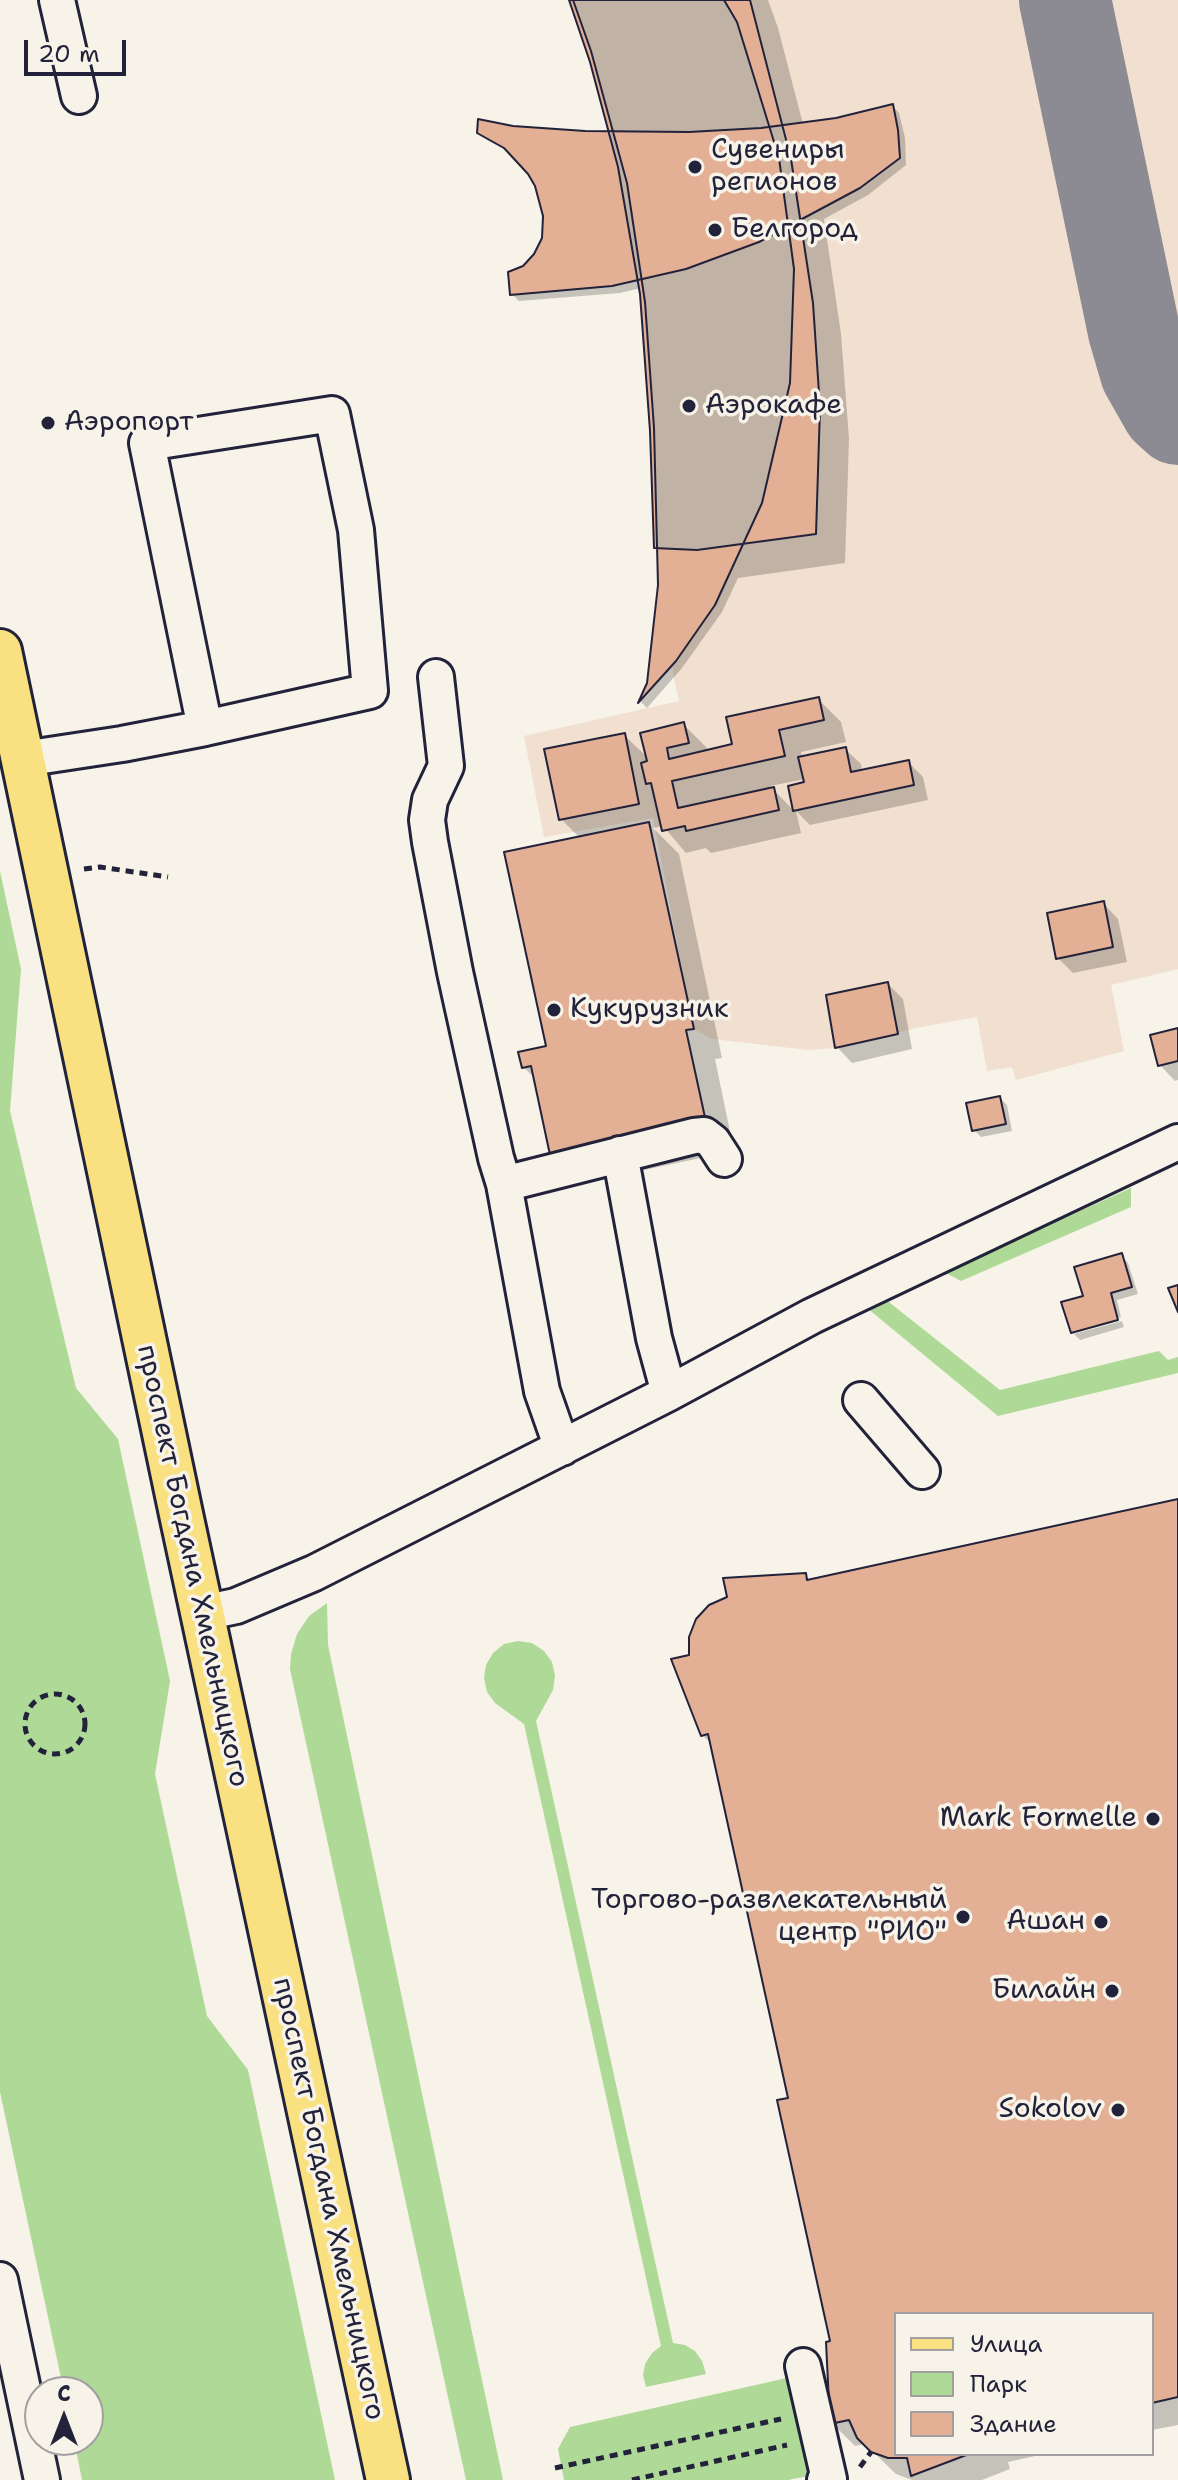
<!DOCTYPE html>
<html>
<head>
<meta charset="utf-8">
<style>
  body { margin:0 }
  #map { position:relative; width:1178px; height:2480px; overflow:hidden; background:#f7f3e8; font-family:"Shantell Sans",sans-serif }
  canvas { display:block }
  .legend { position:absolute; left:894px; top:2312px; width:260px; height:144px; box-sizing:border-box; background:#f7f3e8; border:2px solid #a29fa3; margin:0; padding:10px 14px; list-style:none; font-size:24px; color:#22223b }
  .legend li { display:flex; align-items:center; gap:16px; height:40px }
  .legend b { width:40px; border:2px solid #a29fa3 }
  .north { position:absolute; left:24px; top:2376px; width:80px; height:80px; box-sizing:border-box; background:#f7f3e8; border:2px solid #a29fa3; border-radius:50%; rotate:0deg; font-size:22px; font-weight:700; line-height:32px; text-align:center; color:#22223b }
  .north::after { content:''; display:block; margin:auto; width:28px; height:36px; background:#22223b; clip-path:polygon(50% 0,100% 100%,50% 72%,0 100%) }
  .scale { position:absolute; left:24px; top:40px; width:102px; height:36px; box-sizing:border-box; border:4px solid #22223b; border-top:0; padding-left:10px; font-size:24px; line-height:28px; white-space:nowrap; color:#22223b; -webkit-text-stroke:6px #f7f3e8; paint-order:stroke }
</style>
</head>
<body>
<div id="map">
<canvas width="1178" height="2480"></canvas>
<ul class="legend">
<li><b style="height:10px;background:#f9e181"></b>Улица</li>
<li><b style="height:22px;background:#afd997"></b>Парк</li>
<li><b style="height:22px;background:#e3b095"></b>Здание</li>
</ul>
<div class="north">С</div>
<div class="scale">20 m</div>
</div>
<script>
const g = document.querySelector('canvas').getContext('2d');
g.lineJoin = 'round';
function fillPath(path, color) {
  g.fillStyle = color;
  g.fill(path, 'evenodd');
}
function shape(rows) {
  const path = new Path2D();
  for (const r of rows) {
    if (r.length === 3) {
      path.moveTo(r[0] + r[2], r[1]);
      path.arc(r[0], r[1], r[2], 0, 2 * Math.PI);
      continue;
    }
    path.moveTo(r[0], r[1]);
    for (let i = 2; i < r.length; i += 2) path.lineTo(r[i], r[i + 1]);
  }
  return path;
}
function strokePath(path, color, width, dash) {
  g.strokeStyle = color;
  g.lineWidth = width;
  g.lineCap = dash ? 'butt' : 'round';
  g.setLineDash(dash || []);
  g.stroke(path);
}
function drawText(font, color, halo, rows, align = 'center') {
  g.font = font + ' "Shantell Sans",sans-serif';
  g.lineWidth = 7;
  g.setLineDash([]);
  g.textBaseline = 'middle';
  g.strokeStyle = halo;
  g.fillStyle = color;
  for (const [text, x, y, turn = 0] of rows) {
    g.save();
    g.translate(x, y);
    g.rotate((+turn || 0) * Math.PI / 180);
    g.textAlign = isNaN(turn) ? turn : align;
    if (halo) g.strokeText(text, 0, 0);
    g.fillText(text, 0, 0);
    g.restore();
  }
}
fillPath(shape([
  [569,0,1178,0,1178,969,1111,985,1124,1051,1016,1080,1012,1067,987,1071,977,1017,916,1028,835,1048,808,1050,712,1039,694,1029,653,818,544,837,524,736,679,701,673,674,671,624,697,551,654,548,650,431,640,294,618,167,590,62]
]), '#f1dfcf');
fillPath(shape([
  [0,871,21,969,10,1111,76,1388,118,1439,170,1681,155,1774,207,2016,248,2070,335,2480,82,2480,74,2440,88,2440,88,2392,64,2392,0,2092],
  [1131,1188,1131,1207,961,1281,944,1272],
  [885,1299,1000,1390,1159,1351,1168,1360,1178,1357,1178,1373,998,1416,867,1308],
  [327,1603,328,1645,503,2480,466,2480,290,1669,291,1654,297,1634,309,1616],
  [518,1641,532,1643,544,1651,552,1662,555,1675,553,1690,536,1721,673,2343,685,2345,695,2351,702,2361,706,2374,646,2387,643,2375,645,2364,652,2353,661,2346,524,1724,495,1703,487,1692,484,1678,486,1665,493,1653,504,1644],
  [800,2375,817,2450,808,2476,788,2480,564,2480,558,2449,570,2427]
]), '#afd997');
fillPath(shape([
  [571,0,768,0,778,28,803,124,837,120,892,106,899,113,905,138,906,165,868,195,824,219,841,334,849,439,845,563,738,578,722,612,682,668,647,708,641,702,649,683,660,586,641,288,620,293,519,301,512,294,524,268,536,255,544,239,545,216,537,186,513,154,487,140,479,132,530,129,611,134],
  [818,699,841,722,846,742,801,752,802,758,845,749,861,764,862,772,908,762,923,777,928,800,810,825,796,811,801,833,711,853,706,848,686,853,663,826,653,828,679,854,722,1058,715,1059,734,1151,582,1183,552,1154,536,1079,523,1067,548,1047,580,838,561,819,624,735,648,758,684,725,707,748,708,752,735,746],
  [805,779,806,784,790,787,795,812,770,786],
  [1103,903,1118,919,1127,962,1073,973,1058,958],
  [888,984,903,999,912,1049,852,1063,837,1047],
  [1178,1030,1178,1080,1175,1081,1160,1065],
  [1000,1098,1007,1105,1012,1131,981,1137,974,1130],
  [1121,1256,1128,1263,1138,1294,1117,1300,1121,1317,1074,1330,1074,1334,1072,1332],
  [1122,1321,1124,1327,1080,1340,1074,1334],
  [1178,1501,1178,2425,1152,2430,1152,2314,896,2314,896,2454,1044,2454,1008,2462,1010,2469,982,2480,912,2480,896,2474,865,2444,855,2446,832,2423,832,2342,790,2099,712,1744,702,1735,691,1657,805,1575,811,1581]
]), '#0003');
strokePath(shape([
  [1065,0,1134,331,1146,372,1167,409,1178,419]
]), '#8c8a92', 92);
const building = shape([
  [569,0,750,0,791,159,813,303,820,408,816,534,697,550,654,548,650,431,640,294,618,167,590,62,569,0],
  [573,0,724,0,737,22,779,158,794,269,790,383,762,503,715,605,676,661,638,703,647,683,658,585,654,428,645,302,627,183,591,51,573,0],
  [893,104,898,130,900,158,860,188,759,242,686,269,612,286,510,295,508,272,523,266,534,254,542,238,543,216,535,186,528,174,504,148,477,133,478,119,513,126,585,131,689,132,761,128,836,118,893,104],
  [819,697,824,720,779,730,785,756,672,781,678,808,774,787,779,810,686,831,685,826,662,831,651,783,646,784,641,763,647,761,640,733,684,722,689,743,667,748,669,759,732,744,726,717,819,697],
  [625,733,639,804,559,820,544,749,625,733],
  [846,747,851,772,909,760,914,785,793,811,788,786,804,782,798,757,846,747],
  [649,822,694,1029,686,1030,706,1122,550,1155,531,1066,522,1068,518,1052,546,1046,504,852,649,822],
  [1104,901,1113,947,1056,959,1047,913,1104,901],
  [888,982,898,1034,835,1048,826,995,888,982],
  [1178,1028,1178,1061,1158,1066,1150,1035,1178,1028],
  [1000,1096,1006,1124,972,1131,966,1103,1000,1096],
  [1122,1253,1132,1287,1111,1293,1118,1320,1071,1333,1061,1302,1083,1296,1074,1267,1122,1253],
  [1178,1285,1178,1312,1168,1288,1178,1285],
  [1178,1499,1178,2397,1152,2403,1152,2314,896,2314,896,2454,969,2454,911,2476,907,2458,888,2458,871,2452,857,2438,849,2420,830,2424,826,2342,830,2341,777,2100,788,2098,708,1734,701,1736,671,1659,689,1655,689,1637,696,1619,709,1605,727,1597,723,1578,806,1573,807,1580,1178,1499]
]);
fillPath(building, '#e3b095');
strokePath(building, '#22223b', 2);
const minor = shape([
  [57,0,79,96],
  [436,677,446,766,430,800,427,820,430,842,455,972,496,1158,504,1184,542,1391,562,1448],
  [23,759,122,744,205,728,370,691,356,530,332,414,147,443,205,728],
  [620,1154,654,1338,669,1393],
  [504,1184,694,1136,704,1135,713,1142,724,1159],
  [861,1400,922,1471],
  [203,1613,236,1606,314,1573,669,1393,812,1316,1178,1142],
  [0,2280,42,2480],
  [803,2366,829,2479,825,2480]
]);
const major = shape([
  [0,651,181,1514,388,2480]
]);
strokePath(minor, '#22223b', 40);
strokePath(major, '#22223b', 48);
strokePath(shape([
  [84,869,100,867,168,877],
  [55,1724,30],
  [860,2467,871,2452],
  [555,2468,781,2419],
  [632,2480,787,2445]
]), '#22223b', 5, [8, 6]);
strokePath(minor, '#f7f3e8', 34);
strokePath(major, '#f9e181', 42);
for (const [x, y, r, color] of [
  [695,167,8,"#22223b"],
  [715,230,8,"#22223b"],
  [689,406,8,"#22223b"],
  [48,423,8,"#22223b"],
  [554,1010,8,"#22223b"],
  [1153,1819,8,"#22223b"],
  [963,1917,8,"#22223b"],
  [1101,1922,8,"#22223b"],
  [1112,1991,8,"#22223b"],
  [1118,2110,8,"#22223b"]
]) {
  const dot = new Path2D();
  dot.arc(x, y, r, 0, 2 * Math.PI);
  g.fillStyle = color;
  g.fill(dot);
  strokePath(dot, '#f7f3e8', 3);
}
drawText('28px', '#22223b', '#f7f3e8', [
  ["Сувениры",711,151],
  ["регионов",711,183],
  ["Белгород",731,230],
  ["Аэрокафе",705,406],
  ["Аэропорт",64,423],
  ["Кукурузник",570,1010],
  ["Mark Formelle",1137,1819,"right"],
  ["Торгово-развлекательный",947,1901,"right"],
  ["центр \"РИО\"",947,1933,"right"],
  ["Ашан",1085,1922,"right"],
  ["Билайн",1096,1991,"right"],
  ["Sokolov",1102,2110,"right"]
], 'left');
drawText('28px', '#22223b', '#f7f3e8', [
  ["проспект Богдана Хмельницкого",192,1566,78],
  ["проспект Богдана Хмельницкого",328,2199,78]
]);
</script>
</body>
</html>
